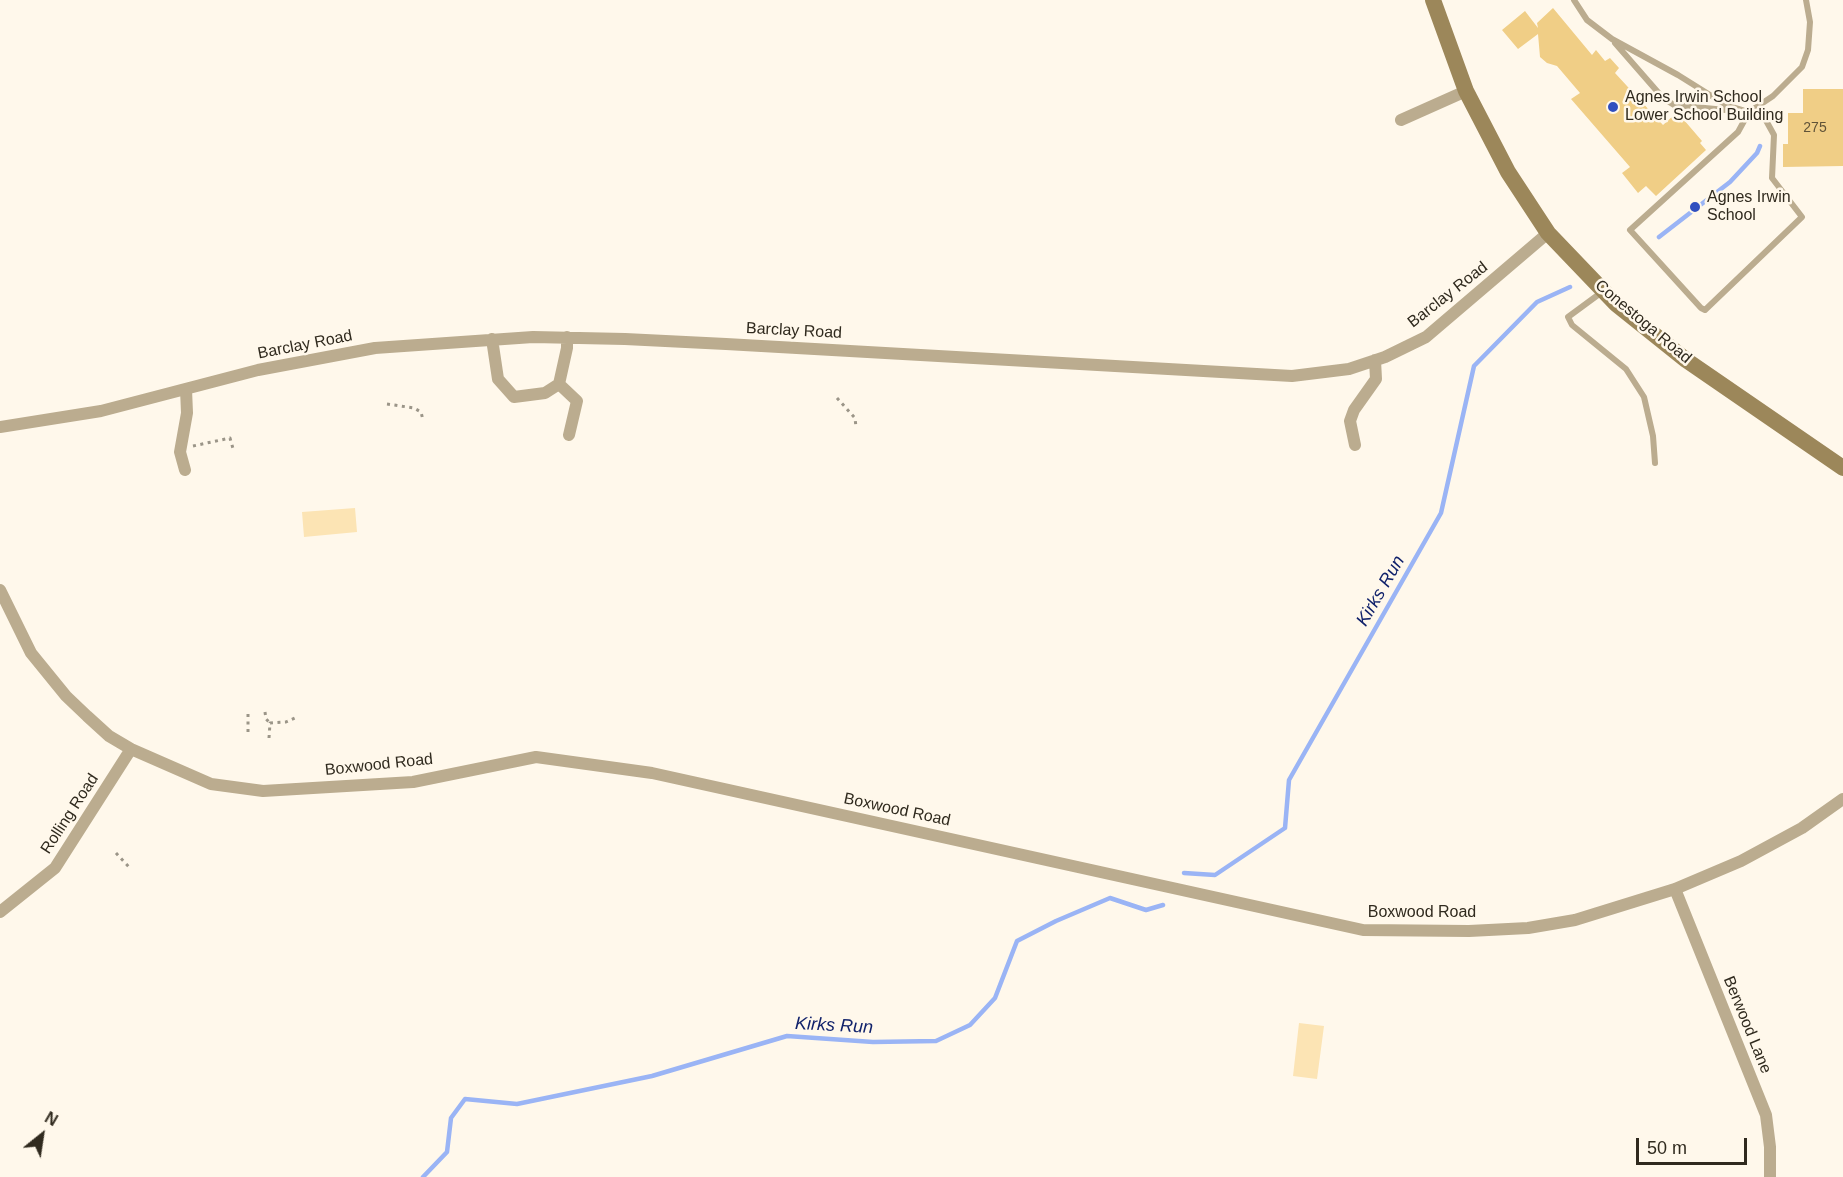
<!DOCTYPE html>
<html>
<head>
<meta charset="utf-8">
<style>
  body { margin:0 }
  #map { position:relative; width:1843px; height:1177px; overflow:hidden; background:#fff8eb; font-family:Helvetica,sans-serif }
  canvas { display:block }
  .north { position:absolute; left:12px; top:1105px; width:60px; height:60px; -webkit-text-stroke:4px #fff8eb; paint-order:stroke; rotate:30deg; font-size:16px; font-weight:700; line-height:24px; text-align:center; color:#302a1e }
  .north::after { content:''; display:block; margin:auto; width:21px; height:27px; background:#302a1e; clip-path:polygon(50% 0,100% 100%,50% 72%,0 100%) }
  .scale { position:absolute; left:1636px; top:1138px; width:111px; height:27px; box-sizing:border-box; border:3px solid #302a1e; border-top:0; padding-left:8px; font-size:18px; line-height:21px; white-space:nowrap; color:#302a1e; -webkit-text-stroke:4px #fff8eb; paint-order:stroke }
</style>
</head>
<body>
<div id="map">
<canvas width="1843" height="1177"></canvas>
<div class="north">N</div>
<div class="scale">50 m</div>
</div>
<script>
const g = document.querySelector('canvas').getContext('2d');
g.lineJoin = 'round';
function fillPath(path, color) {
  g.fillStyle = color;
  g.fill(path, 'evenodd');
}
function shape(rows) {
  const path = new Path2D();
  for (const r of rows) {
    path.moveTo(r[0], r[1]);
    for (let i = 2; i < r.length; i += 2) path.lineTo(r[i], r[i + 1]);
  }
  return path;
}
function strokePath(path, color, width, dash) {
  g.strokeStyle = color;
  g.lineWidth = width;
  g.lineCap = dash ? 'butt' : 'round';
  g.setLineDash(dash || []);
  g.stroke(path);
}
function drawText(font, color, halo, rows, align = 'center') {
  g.font = font + ' Helvetica,sans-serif';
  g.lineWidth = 5;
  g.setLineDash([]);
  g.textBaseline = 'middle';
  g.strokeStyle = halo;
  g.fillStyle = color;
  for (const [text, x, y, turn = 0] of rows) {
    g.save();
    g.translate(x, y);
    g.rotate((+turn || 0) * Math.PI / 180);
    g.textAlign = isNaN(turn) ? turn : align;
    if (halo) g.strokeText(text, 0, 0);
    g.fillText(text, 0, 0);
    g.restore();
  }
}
fillPath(shape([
  [355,508,357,532,304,537,302,512],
  [1299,1023,1324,1026,1317,1079,1293,1076]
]), '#fce4b4');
strokePath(shape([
  [1659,237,1730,182,1757,153,1760,146],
  [1184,873,1215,875,1285,828,1289,780,1441,513,1474,366,1537,302,1570,287],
  [423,1177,447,1152,451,1118,465,1099,517,1104,652,1076,787,1036,873,1042,936,1041,970,1025,995,998,1017,941,1056,921,1110,898,1146,910,1163,905]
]), '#9ab4f5', 4.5);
fillPath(shape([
  [1553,8,1592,55,1596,50,1605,61,1610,58,1619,68,1615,73,1663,125,1674,115,1682,123,1684,120,1702,141,1700,143,1706,150,1656,196,1646,186,1638,193,1622,173,1630,167,1571,99,1580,93,1557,66,1547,63,1540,57,1538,34,1518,49,1502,30,1525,11,1538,28,1537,23],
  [1803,89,1843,89,1843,166,1783,167,1783,144,1788,144,1788,113,1803,113]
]), '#f0ce86');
strokePath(shape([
  [837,398,855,418,856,427],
  [387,404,414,408,421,412,423,420],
  [193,446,230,438,234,452],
  [265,712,266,719,270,723],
  [248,714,248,736],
  [269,738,270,723,286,722,297,717],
  [116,853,129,867]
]), '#9b9588', 3, [3, 4.5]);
strokePath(shape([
  [1574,0,1587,20,1612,39,1678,75,1726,105,1749,112],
  [1615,43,1663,98,1674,105,1736,111],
  [1758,106,1774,135,1772,178,1802,217,1705,310,1701,308,1630,230,1738,132,1749,112,1773,96,1802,67,1808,50,1810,22,1806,0],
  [1602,292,1568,317,1572,325,1626,369,1644,397,1653,436,1655,463]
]), '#bbac8f', 6);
strokePath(shape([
  [1401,120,1466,91],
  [492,339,498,379,514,397,545,393,559,384,567,348,567,337],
  [559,384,577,401,569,435],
  [0,427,101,411,258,370,375,348,533,337,625,339,726,344,1292,376,1349,369,1385,357,1426,337,1548,233],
  [1355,445,1350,421,1354,410,1376,379,1375,360],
  [185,470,180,452,187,413,186,389],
  [0,590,31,653,66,696,87,716,109,736,131,749,211,784,263,791,413,782,536,757,652,773,1363,930,1469,931,1528,928,1575,920,1675,889,1741,861,1802,828,1843,799],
  [1675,889,1766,1115,1770,1147,1770,1177],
  [0,912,55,868,131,749]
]), '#bbac8f', 12);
strokePath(shape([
  [1433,0,1466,91,1508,172,1548,233,1616,304,1686,360,1843,468]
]), '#9c875a', 16);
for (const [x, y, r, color] of [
  [1613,107,6,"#304fbf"],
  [1695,207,6,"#304fbf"]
]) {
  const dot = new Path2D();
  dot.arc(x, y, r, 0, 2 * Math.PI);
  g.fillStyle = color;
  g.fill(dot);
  strokePath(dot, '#fff8eb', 2);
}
drawText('14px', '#605338', null, [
  ["275",1815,128]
]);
drawText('16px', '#302a1e', '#fff8eb', [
  ["Agnes Irwin School",1625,98],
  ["Lower School Building",1625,116],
  ["Agnes Irwin",1707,198],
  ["School",1707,216]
], 'left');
drawText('16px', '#302a1e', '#fff8eb', [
  ["Barclay Road",1448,295,-38],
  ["Conestoga Road",1643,322,40],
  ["Barclay Road",794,331,3],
  ["Barclay Road",305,345,-11],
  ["Boxwood Road",379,765,-6],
  ["Boxwood Road",897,810,12],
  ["Rolling Road",70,814,-57],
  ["Boxwood Road",1422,913],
  ["Berwood Lane",1747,1025,68]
]);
drawText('italic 18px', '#11226b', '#fff8eb', [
  ["Kirks Run",1381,591,-60],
  ["Kirks Run",834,1026,3]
]);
</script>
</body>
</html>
